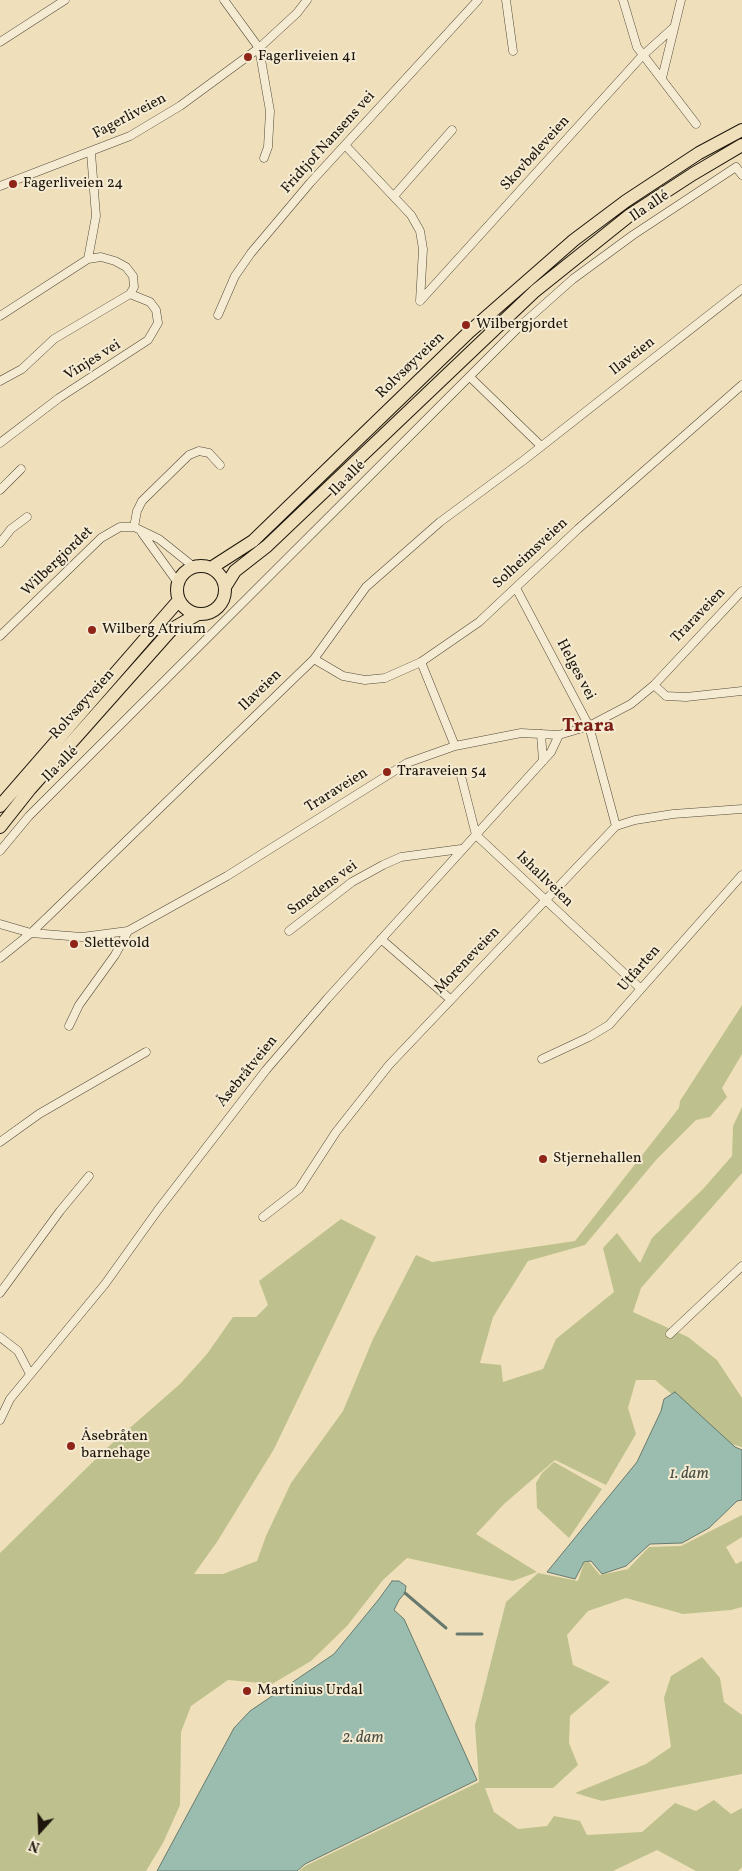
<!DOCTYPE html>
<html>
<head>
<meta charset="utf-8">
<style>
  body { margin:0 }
  #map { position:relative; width:742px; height:1871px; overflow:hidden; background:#efe0bb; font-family:Vollkorn,serif }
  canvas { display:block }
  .north { position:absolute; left:15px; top:1806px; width:50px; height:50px; -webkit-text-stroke:4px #f5ebd3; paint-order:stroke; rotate:200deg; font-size:14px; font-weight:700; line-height:20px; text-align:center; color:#1e160c }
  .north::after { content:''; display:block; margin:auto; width:18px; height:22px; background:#1e160c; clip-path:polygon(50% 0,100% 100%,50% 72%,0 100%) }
</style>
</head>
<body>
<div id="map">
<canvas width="742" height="1871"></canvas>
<div class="north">N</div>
</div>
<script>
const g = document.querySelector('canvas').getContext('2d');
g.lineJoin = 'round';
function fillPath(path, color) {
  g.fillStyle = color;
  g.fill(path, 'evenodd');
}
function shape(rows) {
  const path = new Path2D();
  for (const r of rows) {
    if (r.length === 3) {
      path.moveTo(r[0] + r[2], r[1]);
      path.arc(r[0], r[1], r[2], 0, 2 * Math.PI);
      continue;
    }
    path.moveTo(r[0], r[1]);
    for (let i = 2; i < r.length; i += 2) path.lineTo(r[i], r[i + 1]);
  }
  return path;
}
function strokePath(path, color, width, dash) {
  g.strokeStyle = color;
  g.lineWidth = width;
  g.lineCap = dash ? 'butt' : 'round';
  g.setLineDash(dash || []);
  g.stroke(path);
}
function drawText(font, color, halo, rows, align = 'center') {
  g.font = font + ' Vollkorn,serif';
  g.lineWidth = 4;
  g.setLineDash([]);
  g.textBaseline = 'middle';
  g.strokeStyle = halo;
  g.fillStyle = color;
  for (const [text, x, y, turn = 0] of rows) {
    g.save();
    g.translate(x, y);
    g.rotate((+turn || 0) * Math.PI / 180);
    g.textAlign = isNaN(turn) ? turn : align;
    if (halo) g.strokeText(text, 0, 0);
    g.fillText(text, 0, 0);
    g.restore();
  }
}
fillPath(shape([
  [742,1005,742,1054,722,1088,727,1097,710,1117,696,1120,656,1160,585,1245,528,1261,493,1317,480,1363,501,1365,503,1382,543,1369,556,1339,614,1292,603,1248,617,1233,640,1263,652,1238,703,1189,732,1156,733,1126,742,1107,742,1173,641,1288,633,1312,688,1337,717,1360,742,1398,742,1447,731,1444,655,1380,636,1380,628,1408,636,1434,606,1485,555,1460,504,1504,476,1534,537,1572,513,1581,407,1558,383,1580,347,1626,311,1661,272,1684,228,1680,191,1706,181,1732,180,1805,163,1843,146,1871,0,1871,0,1553,108,1447,180,1384,207,1354,233,1317,256,1317,268,1305,259,1281,341,1219,376,1237,274,1449,217,1542,194,1574,223,1574,257,1561,266,1536,291,1483,343,1411,373,1339,416,1255,432,1262,575,1241,679,1108,680,1101],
  [554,1462,602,1489,569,1538,537,1508,536,1483,542,1473],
  [742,1515,742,1537,726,1547,736,1564,742,1561,742,1607,731,1610,683,1614,626,1598,588,1611,567,1635,573,1665,610,1682,570,1716,569,1743,578,1765,553,1788,485,1788,494,1812,518,1829,547,1826,554,1816,580,1821,587,1835,642,1832,675,1803,696,1811,714,1800,731,1814,742,1808,742,1867,738,1871,696,1871,657,1850,613,1871,299,1871,305,1866,479,1782,475,1725,506,1602,538,1573,578,1581,584,1563,589,1562,600,1575,628,1569,649,1547,681,1546],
  [702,1657,720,1678,724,1702,742,1715,742,1774,602,1801,575,1793,646,1764,671,1747,664,1698,671,1676]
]), '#bec18d');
const water = shape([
  [675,1392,735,1447,742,1450,742,1500,737,1501,709,1528,682,1543,650,1544,626,1566,602,1574,591,1561,584,1562,575,1579,547,1572,637,1462,661,1411,664,1399,675,1392],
  [392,1581,399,1581,406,1586,405,1593,399,1600,394,1610,404,1619,477,1780,305,1864,297,1871,157,1871,234,1728,250,1711,334,1654,379,1599,392,1581]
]);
fillPath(water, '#9abdaf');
strokePath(water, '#687a6e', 1);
strokePath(shape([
  [405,1593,446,1628],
  [457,1634,482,1634]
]), '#687a6e', 3);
const minor = shape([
  [224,0,259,48,270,111,268,147,264,158],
  [506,0,513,51],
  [623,0,637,47,696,124],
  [0,42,65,0],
  [662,78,681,0],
  [345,145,411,215,420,231,423,249,420,301],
  [0,186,130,136,180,106,259,48,297,13,307,0],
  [394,196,452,130],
  [88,259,96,216,91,153],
  [420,301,642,56,673,28],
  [218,315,235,276,251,253,310,183,478,0],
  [0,316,88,259,101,257,115,261,126,267,133,276,134,287,130,294,54,339,22,369,0,381],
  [470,377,541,446],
  [0,443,59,398,148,340,158,323,156,310,150,302,130,294],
  [0,490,21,469],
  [134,527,137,511,142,501,189,455,199,451,209,453,220,465],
  [142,533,178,583],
  [0,543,11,529,27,517],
  [516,588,589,726,616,826],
  [0,636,101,538,120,527,134,527,159,539,194,567],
  [314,659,343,676,365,680,385,678,421,662,479,622,578,529,742,385],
  [421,662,455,746],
  [654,685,666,696,686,697,742,691],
  [541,734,543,761],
  [460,772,476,835,641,989],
  [0,851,29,816,519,327,573,279,633,235,736,167,742,175],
  [0,924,31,933,82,937,128,931,227,876,407,763,455,746,521,733,559,735,589,726,631,704,654,685,742,591],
  [289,931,352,882,383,865,401,857,461,849],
  [381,939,450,999],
  [0,958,31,933,314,659,366,587,440,522,524,460,742,289],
  [69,1026,79,1005,115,955,128,931],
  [542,1059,589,1037,609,1025,742,875],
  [0,1142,39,1114,146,1052],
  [263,1217,299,1189,336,1132,389,1065,616,826,635,820,673,814,742,809],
  [0,1293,60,1211,89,1176],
  [670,1334,742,1266],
  [0,1337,18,1351,30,1374],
  [0,1420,10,1399,105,1284,158,1210,266,1070,327,999,551,752,559,735]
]);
const primary = shape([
  [201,590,24],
  [211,568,253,541,469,332,574,240,626,201,699,153,742,130],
  [225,587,235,571,267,546,535,291,630,215,693,174,742,145],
  [0,806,179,600],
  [0,827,30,789,172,629,198,614]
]);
strokePath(minor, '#524838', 9);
strokePath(primary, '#1e160c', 14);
strokePath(minor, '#f5ebd3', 8);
strokePath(primary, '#efe0bb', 12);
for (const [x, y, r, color] of [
  [248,57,5,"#8f2418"],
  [13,184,5,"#8f2418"],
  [466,325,5,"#8f2418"],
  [92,630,5,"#8f2418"],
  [387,772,5,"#8f2418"],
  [74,944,5,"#8f2418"],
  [543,1159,5,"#8f2418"],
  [71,1446,5,"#8f2418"],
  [247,1691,5,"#8f2418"]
]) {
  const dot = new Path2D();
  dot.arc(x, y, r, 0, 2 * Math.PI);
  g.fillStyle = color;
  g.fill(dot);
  strokePath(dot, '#f5ebd3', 2);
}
drawText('15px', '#1e160c', '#f5ebd3', [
  ["Fagerliveien 41",258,57],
  ["Fagerliveien 24",23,184],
  ["Wilbergjordet",476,325],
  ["Wilberg Atrium",102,630],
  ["Traraveien 54",397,772],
  ["Slettevold",84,944],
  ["Stjernehallen",553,1159],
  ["Åsebråten",81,1437],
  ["barnehage",81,1454],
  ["Martinius Urdal",257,1691]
], 'left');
drawText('15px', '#1e160c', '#f5ebd3', [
  ["Fagerliveien",130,117,-28],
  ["Fridtjof Nansens vei",329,143,-48],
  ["Skovbøleveien",536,154,-48],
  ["Ila allé",650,207,-34],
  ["Ilaveien",633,357,-38],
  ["Vinjes vei",93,361,-32],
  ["Rolvsøyveien",411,366,-44],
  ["Ila allé",348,479,-45],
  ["Solheimsveien",531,554,-43],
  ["Wilbergjordet",58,562,-44],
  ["Traraveien",699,616,-46],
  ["Helges vei",575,670,62],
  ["Ilaveien",261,691,-44],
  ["Rolvsøyveien",83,705,-48],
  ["Ila allé",61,765,-45],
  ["Traraveien",337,791,-32],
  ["Ishallveien",544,880,44],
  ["Smedens vei",323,889,-36],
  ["Moreneveien",468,961,-46],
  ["Utfarten",640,969,-49],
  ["Åsebråtveien",248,1072,-51]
]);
drawText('italic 16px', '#495045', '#f5ebd3', [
  ["1. dam",689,1475],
  ["2. dam",363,1739]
]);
drawText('bold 20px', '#7a1f14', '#f5ebd3', [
  ["Trara",588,727]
]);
</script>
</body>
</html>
